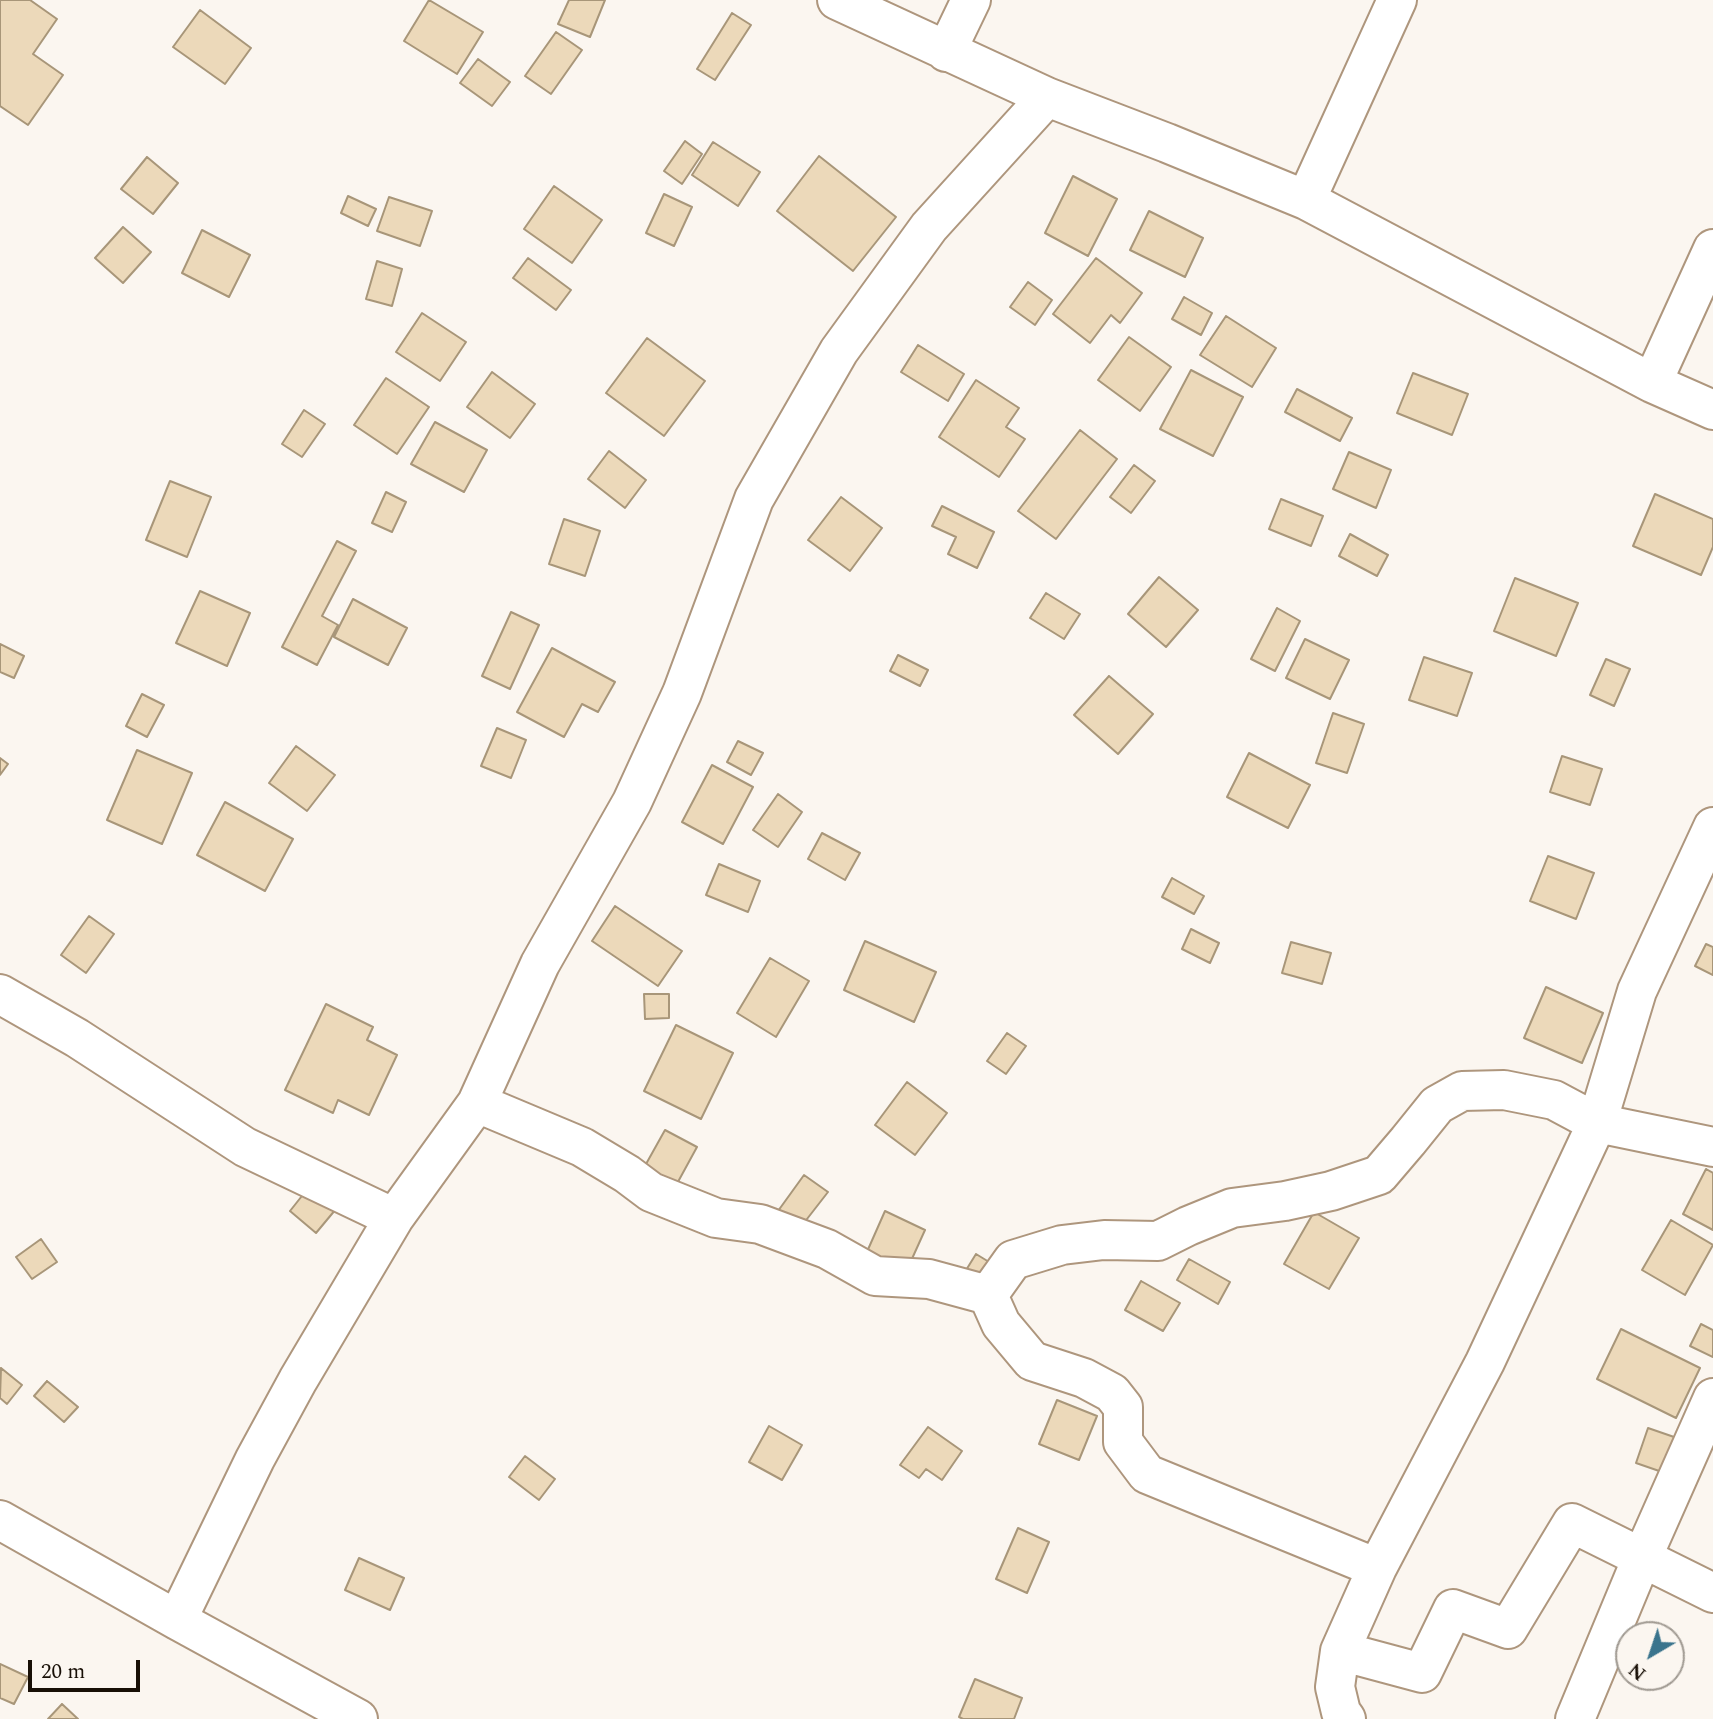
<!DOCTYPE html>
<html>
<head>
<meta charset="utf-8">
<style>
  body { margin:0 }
  #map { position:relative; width:1713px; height:1719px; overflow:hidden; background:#fbf6f0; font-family:Spectral,serif }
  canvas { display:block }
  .north { position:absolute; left:1615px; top:1621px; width:70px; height:70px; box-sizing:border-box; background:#fbf6f0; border:2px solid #a09a92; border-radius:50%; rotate:219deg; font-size:19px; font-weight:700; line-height:28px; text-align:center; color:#180f06 }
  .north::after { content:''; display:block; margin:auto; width:24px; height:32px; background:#3a748d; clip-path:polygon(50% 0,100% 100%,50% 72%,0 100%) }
  .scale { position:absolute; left:28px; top:1660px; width:112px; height:32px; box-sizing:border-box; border:4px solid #180f06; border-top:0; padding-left:9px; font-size:21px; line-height:24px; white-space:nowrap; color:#180f06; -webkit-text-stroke:5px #fbf6f0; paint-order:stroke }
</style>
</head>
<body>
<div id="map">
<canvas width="1713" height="1719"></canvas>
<div class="north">N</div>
<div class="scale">20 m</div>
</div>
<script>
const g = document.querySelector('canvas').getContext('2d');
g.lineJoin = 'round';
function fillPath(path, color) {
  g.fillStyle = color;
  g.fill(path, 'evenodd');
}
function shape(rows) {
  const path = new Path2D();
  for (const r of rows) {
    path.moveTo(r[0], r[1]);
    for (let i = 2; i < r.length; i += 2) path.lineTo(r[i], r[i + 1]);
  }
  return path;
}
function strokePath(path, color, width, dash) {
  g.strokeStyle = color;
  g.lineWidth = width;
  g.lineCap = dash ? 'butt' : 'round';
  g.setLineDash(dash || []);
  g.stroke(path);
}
const building = shape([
  [0,0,30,0,57,19,33,54,63,75,28,125,0,106,0,0],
  [429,0,483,32,457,74,404,41,429,0],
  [569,0,605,0,590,37,558,24,569,0],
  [200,10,251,48,225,84,173,47,200,10],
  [732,13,751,25,715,80,697,69,732,13],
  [556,32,582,50,551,94,525,76,556,32],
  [478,59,510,82,492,106,460,83,478,59],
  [685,141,702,154,682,184,664,171,685,141],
  [713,142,760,172,738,206,692,175,713,142],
  [819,156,896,217,853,271,777,211,819,156],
  [147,157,178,183,153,214,121,189,147,157],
  [1073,176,1117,199,1088,256,1045,233,1073,176],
  [554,186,602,220,572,263,524,229,554,186],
  [664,194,692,207,674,246,646,233,664,194],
  [348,196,376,209,368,226,341,213,348,196],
  [389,197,432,211,420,246,377,231,389,197],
  [1149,211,1203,238,1185,277,1130,250,1149,211],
  [123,227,151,252,123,283,95,258,123,227],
  [202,230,250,255,229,297,182,273,202,230],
  [528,258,571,290,556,310,513,278,528,258],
  [1096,258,1142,293,1120,323,1111,315,1090,343,1053,314,1096,258],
  [377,261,402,269,392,306,366,299,377,261],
  [1028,282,1052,300,1035,325,1010,307,1028,282],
  [1184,297,1212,313,1201,335,1172,319,1184,297],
  [422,313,466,342,440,381,396,352,422,313],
  [1226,316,1276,348,1252,387,1200,355,1226,316],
  [1129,337,1171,367,1140,411,1098,380,1129,337],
  [647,338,705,381,664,436,606,393,647,338],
  [918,345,964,374,948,401,901,372,918,345],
  [1191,370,1243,397,1213,456,1160,429,1191,370],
  [492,372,535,404,510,438,467,407,492,372],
  [1413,373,1468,394,1452,435,1397,413,1413,373],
  [386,378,429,407,397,454,354,425,386,378],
  [976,380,1019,408,1006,427,1025,439,999,477,939,437,976,380],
  [1297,389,1352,418,1340,441,1285,412,1297,389],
  [304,410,325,424,302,457,282,444,304,410],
  [435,422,487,450,464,492,411,464,435,422],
  [1080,430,1117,459,1056,539,1018,511,1080,430],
  [609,451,646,480,625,508,588,479,609,451],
  [1349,452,1391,470,1376,508,1333,489,1349,452],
  [1134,465,1155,481,1131,513,1110,497,1134,465],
  [170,481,211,497,187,557,146,540,170,481],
  [386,492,406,502,392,532,372,523,386,492],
  [1655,494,1713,519,1713,547,1701,575,1633,546,1655,494],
  [841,497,882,528,850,571,808,540,841,497],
  [1281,499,1323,516,1311,546,1269,529,1281,499],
  [942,506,994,532,977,568,948,554,956,537,932,526,942,506],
  [564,519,600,531,585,576,549,564,564,519],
  [1350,534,1388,555,1377,576,1339,556,1350,534],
  [337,541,356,551,322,616,338,625,317,665,282,647,337,541],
  [1159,577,1198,610,1166,647,1128,614,1159,577],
  [1515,578,1578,603,1556,656,1494,631,1515,578],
  [200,591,250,613,227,666,176,643,200,591],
  [1046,593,1080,614,1064,639,1030,618,1046,593],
  [353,599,407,628,388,665,334,637,353,599],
  [1277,608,1300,621,1275,671,1251,659,1277,608],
  [511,612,539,625,510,689,482,676,511,612],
  [1305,639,1349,660,1330,699,1286,678,1305,639],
  [0,644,24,656,14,678,0,672,0,644],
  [552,648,615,682,598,712,582,704,564,737,517,712,552,648],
  [898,655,928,670,920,686,890,671,898,655],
  [1424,657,1472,673,1457,716,1409,700,1424,657],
  [1606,659,1630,669,1614,706,1590,695,1606,659],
  [1109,676,1153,714,1118,754,1074,715,1109,676],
  [142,694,164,705,147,737,126,726,142,694],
  [1333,713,1364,724,1347,773,1316,763,1333,713],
  [497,728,526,740,511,778,481,766,497,728],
  [738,741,763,753,751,775,727,762,738,741],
  [296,746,335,775,307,811,269,783,296,746],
  [137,750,192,773,162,844,107,820,137,750],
  [1249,753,1310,785,1288,828,1227,797,1249,753],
  [1562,756,1602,769,1590,805,1550,792,1562,756],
  [0,758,8,764,0,775,0,758],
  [712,765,753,787,723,844,682,822,712,765],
  [778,794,802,812,778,847,753,830,778,794],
  [225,802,293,839,265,891,197,855,225,802],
  [822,833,860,853,845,880,808,859,822,833],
  [1548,856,1594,873,1576,919,1530,901,1548,856],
  [719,864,760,881,748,912,706,895,719,864],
  [1172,878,1204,896,1194,914,1162,897,1172,878],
  [615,906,682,951,658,986,592,941,615,906],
  [89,916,114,934,86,973,61,955,89,916],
  [1191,929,1219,943,1210,963,1182,949,1191,929],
  [865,941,936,972,914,1022,844,990,865,941],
  [1291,942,1331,953,1322,984,1282,973,1291,942],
  [1706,944,1713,947,1713,975,1695,966,1706,944],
  [770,958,809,981,776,1037,737,1013,770,958],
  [1546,987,1603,1013,1582,1063,1524,1038,1546,987],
  [644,994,669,994,669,1018,645,1019,644,994],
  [326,1004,373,1027,367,1040,397,1055,369,1115,338,1100,333,1113,285,1090,326,1004],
  [676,1025,733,1053,701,1119,644,1091,676,1025],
  [1007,1033,1026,1046,1006,1074,987,1061,1007,1033],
  [907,1082,947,1113,915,1155,875,1125,907,1082],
  [665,1130,697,1147,673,1191,641,1173,665,1130],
  [1706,1169,1713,1173,1713,1230,1683,1214,1706,1169],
  [804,1175,828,1192,800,1228,778,1211,804,1175],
  [309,1187,336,1209,316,1233,290,1211,309,1187],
  [885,1211,925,1230,906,1272,866,1254,885,1211],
  [1314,1212,1359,1238,1329,1289,1284,1264,1314,1212],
  [1671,1220,1713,1245,1685,1295,1642,1270,1671,1220],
  [41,1239,57,1262,32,1279,16,1257,41,1239],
  [976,1254,994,1265,982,1286,963,1275,976,1254],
  [1189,1259,1230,1282,1218,1304,1177,1280,1189,1259],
  [1141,1281,1180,1303,1163,1331,1125,1310,1141,1281],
  [1701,1324,1713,1330,1713,1357,1690,1346,1701,1324],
  [1621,1329,1700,1368,1676,1418,1597,1379,1621,1329],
  [1,1368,22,1385,7,1404,0,1398,1,1368],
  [47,1381,78,1407,64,1422,34,1396,47,1381],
  [1057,1400,1097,1416,1079,1460,1039,1444,1057,1400],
  [769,1426,802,1445,782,1480,749,1462,769,1426],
  [928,1427,962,1451,942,1480,926,1469,919,1478,900,1465,928,1427],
  [1648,1428,1677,1438,1665,1473,1636,1463,1648,1428],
  [525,1456,555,1479,539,1500,509,1477,525,1456],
  [1018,1528,1049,1542,1027,1593,996,1579,1018,1528],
  [359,1558,404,1578,390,1610,345,1590,359,1558],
  [0,1664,28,1677,14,1704,0,1698,0,1664],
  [975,1679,1022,1698,1014,1719,963,1719,959,1717,975,1679],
  [62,1704,78,1719,48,1719,62,1704]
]);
fillPath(building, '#ecd9ba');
strokePath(building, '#a89679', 2);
const minor = shape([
  [837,0,1047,97,1167,143,1306,200,1652,383,1713,410],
  [946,52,971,0],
  [1306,200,1397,0],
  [1652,383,1713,249],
  [0,994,77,1038,245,1147,394,1218],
  [477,1103,582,1147,627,1174,651,1192,716,1218,760,1224,827,1249,875,1276,929,1279,988,1295,1001,1324,1032,1361,1084,1378,1112,1393,1123,1407,1123,1442,1147,1474,1377,1568],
  [988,1295,1013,1260,1062,1245,1104,1240,1158,1241,1188,1226,1232,1208,1285,1201,1331,1191,1379,1175,1408,1141,1437,1105,1462,1091,1504,1090,1554,1100,1597,1123,1713,1147],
  [0,1520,177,1620,358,1719],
  [177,1620,255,1459,298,1380,394,1218,477,1103,540,964,632,802,682,693,754,499,839,351,929,227,1047,97],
  [1340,1651,1422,1673,1453,1609,1508,1629,1572,1523,1713,1593],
  [1346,1719,1341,1712,1335,1687,1340,1651,1377,1568,1485,1362,1597,1123,1637,991,1713,827],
  [1575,1719,1642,1558,1713,1398]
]);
strokePath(minor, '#ae967d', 42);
strokePath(minor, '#fff', 38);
</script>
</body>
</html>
